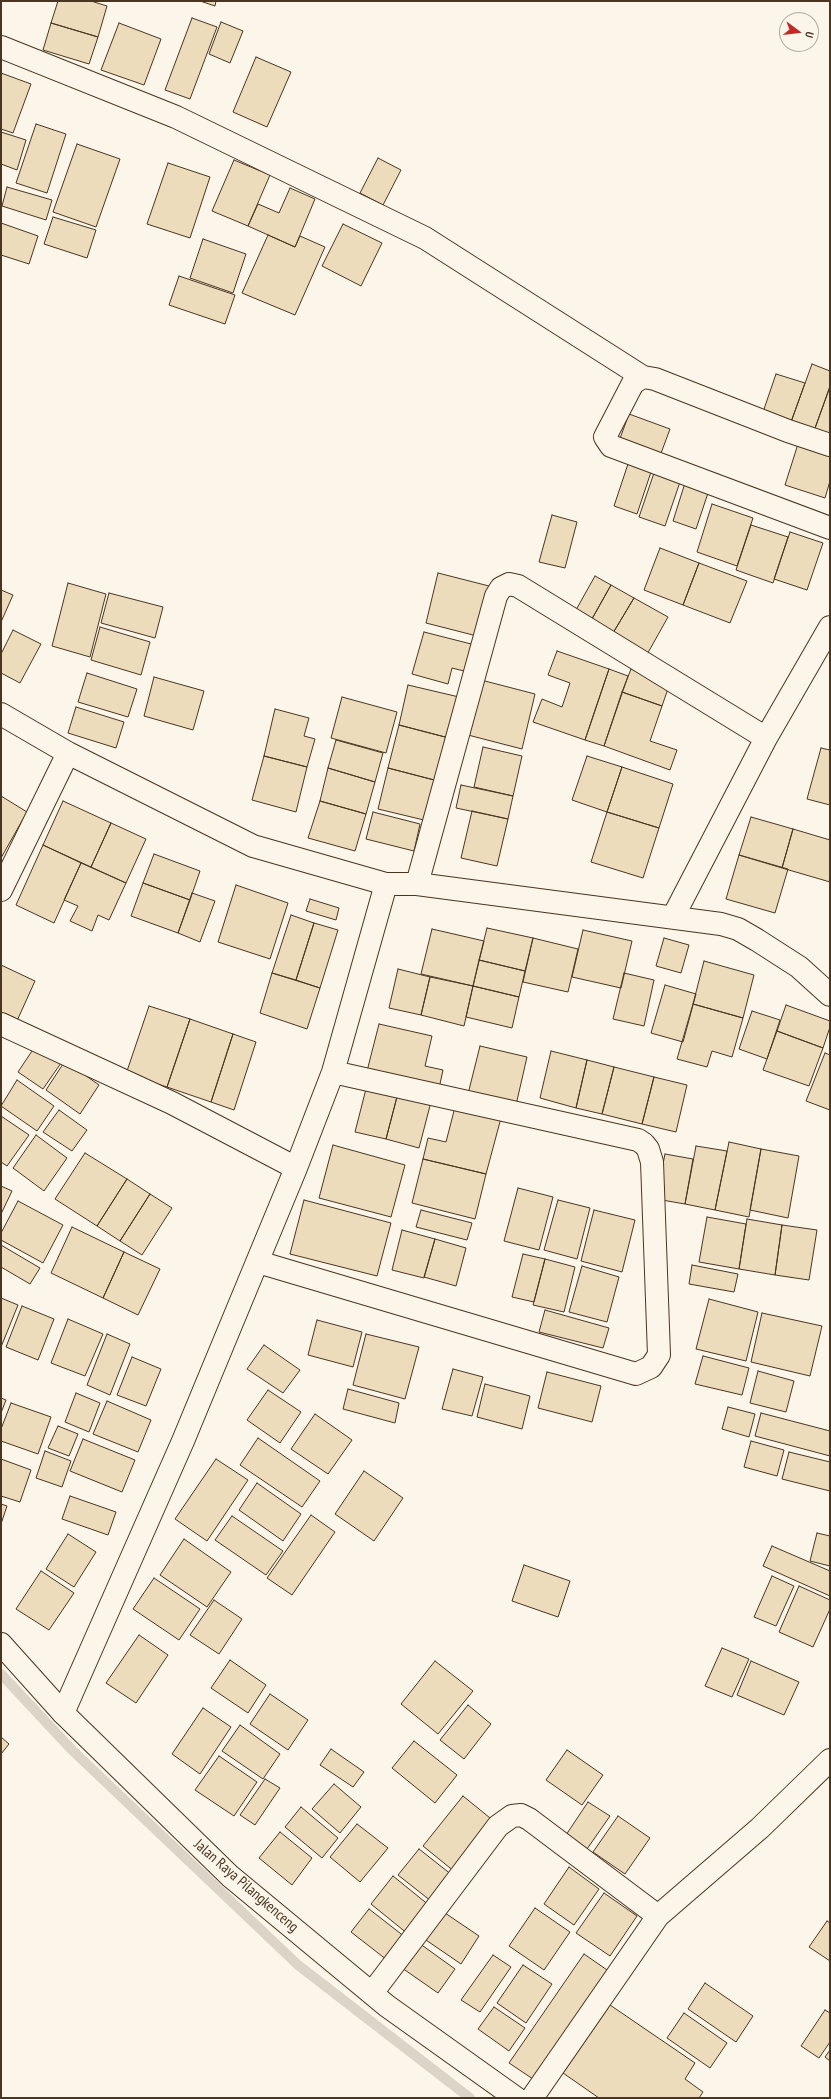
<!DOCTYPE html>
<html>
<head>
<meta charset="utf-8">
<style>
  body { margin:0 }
  #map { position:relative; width:831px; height:2099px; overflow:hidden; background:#fbf6e9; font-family:"PT Sans Narrow",sans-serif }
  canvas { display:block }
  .frame { position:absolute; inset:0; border:2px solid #4a3520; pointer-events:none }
  .north { position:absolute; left:779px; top:12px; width:40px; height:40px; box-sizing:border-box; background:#fbf6e9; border:1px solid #b4a999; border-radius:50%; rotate:105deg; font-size:11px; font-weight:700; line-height:16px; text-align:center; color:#4a3520 }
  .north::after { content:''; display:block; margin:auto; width:14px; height:18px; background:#c62828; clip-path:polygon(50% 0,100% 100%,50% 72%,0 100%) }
</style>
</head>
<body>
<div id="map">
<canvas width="831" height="2099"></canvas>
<div class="frame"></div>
<div class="north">U</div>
</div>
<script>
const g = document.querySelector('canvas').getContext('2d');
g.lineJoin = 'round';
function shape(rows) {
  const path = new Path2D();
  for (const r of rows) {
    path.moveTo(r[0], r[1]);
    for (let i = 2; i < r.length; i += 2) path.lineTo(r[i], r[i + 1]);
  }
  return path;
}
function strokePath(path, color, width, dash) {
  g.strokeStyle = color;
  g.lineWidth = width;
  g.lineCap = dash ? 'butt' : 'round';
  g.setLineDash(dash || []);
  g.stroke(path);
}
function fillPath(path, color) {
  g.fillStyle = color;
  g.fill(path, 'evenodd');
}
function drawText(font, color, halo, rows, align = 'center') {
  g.font = font + ' "PT Sans Narrow",sans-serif';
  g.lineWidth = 3;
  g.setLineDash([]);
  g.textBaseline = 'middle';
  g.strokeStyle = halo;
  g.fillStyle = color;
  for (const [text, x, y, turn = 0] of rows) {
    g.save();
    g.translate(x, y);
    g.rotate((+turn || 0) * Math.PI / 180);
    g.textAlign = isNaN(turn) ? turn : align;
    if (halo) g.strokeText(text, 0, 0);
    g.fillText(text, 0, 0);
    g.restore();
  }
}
strokePath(shape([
  [1,1674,72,1750,298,1965,470,2098]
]), '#dcd4c6', 10);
const building = shape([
  [58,1,91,1,107,6,98,37,51,23,58,1],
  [200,1,216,1,215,6,200,1],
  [192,18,217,27,190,99,165,90,192,18],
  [221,22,243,31,230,63,209,54,221,22],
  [51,23,98,37,89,64,43,50,51,23],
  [119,23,161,39,144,85,101,70,119,23],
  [256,57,291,72,267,127,233,112,256,57],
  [1,73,31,84,13,133,1,129,1,73],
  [36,124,66,134,47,193,16,183,36,124],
  [1,132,26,140,17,170,1,164,1,132],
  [77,144,120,159,96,227,53,212,77,144],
  [378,158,401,170,383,205,360,193,378,158],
  [234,160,270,175,248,226,212,211,234,160],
  [168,163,210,177,190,238,147,224,168,163],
  [7,187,52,200,46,220,2,206,7,187],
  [290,188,315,199,295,247,248,226,258,204,279,213,290,188],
  [53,217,96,230,87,258,44,244,53,217],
  [1,223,38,236,29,264,1,255,1,223],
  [343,224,382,243,361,286,322,266,343,224],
  [268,235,295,247,300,236,325,247,295,315,242,293,268,235],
  [203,239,246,254,233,293,190,278,203,239],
  [179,276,235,295,225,324,169,305,179,276],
  [812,364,830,371,830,386,814,431,791,422,812,364],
  [776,374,805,383,791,422,763,412,776,374],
  [830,387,830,436,814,431,830,387],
  [629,414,670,429,660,456,619,441,629,414],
  [798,444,830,454,830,481,825,498,785,485,798,444],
  [629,461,652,469,637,514,614,506,629,461],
  [654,473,680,482,665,526,639,517,654,473],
  [685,483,709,490,696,529,673,521,685,483],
  [712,504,753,518,737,566,697,552,712,504],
  [552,515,577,522,565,568,539,562,552,515],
  [751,525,788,537,773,583,736,570,751,525],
  [790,532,823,543,807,590,774,579,790,532],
  [660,548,699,563,683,605,644,590,660,548],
  [699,563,747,581,730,623,683,605,699,563],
  [438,573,489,586,477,636,426,623,438,573],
  [595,576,611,585,588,626,572,617,595,576],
  [68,583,106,594,90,657,52,646,68,583],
  [611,585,634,598,610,638,588,626,611,585],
  [1,590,13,595,1,622,1,590],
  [109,593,163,607,155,638,101,623,109,593],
  [634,598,668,617,645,658,610,638,634,598],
  [100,627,150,642,141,675,91,660,100,627],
  [13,630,41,644,20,683,1,673,1,654,13,630],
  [424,632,475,645,468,672,452,668,448,684,412,674,424,632],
  [557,651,609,669,585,740,533,722,542,699,562,707,570,683,548,675,557,651],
  [609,669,628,676,604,746,585,740,609,669],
  [631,669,670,683,662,706,622,692,631,669],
  [87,673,137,689,128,717,78,702,87,673],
  [154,677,204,691,193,730,144,716,154,677],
  [481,680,535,694,522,749,468,735,481,680],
  [408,685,459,697,449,738,399,725,408,685],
  [622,692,662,706,650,741,677,750,670,770,604,746,622,692],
  [342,697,397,712,386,753,331,738,342,697],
  [76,707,124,722,116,748,68,733,76,707],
  [275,709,309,718,304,736,315,739,307,767,264,756,275,709],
  [399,725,449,738,438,781,388,768,399,725],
  [336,740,383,753,375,782,328,768,336,740],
  [483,747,522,756,513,796,474,787,483,747],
  [821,748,830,750,830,805,807,799,821,748],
  [264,756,307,767,296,812,252,800,264,756],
  [587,756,622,767,607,812,572,800,587,756],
  [622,767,673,784,659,828,607,812,622,767],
  [328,768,375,782,366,814,320,801,328,768],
  [388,768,438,781,428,821,378,809,388,768],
  [461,785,513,796,508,819,456,808,461,785],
  [1,796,27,812,1,858,1,796],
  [63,801,111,823,91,867,43,845,63,801],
  [320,801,366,814,355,851,308,838,320,801],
  [472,811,508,819,497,866,461,858,472,811],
  [373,812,420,824,414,851,366,839,373,812],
  [607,812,659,828,643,878,591,862,607,812],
  [751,817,793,829,782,868,739,855,751,817],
  [111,823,146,839,126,883,91,867,111,823],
  [793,829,830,840,830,882,782,868,793,829],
  [43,845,81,863,54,923,16,905,43,845],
  [154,854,200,871,190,900,143,883,154,854],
  [739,855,788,869,775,913,726,899,739,855],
  [81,863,126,883,109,920,98,915,92,931,70,921,78,906,64,900,81,863],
  [143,883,190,900,178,933,131,916,143,883],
  [236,885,288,903,270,959,218,942,236,885],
  [192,893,215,901,200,942,178,933,192,893],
  [310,899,339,908,336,920,306,911,310,899],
  [291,915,314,923,296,980,272,973,291,915],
  [314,923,338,930,320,988,296,980,314,923],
  [487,928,533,938,525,971,479,960,487,928],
  [432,929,484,941,473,986,421,974,432,929],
  [583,930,632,941,621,988,572,977,583,930],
  [533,938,578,949,568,992,523,982,533,938],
  [664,938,689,945,681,973,656,966,664,938],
  [479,960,525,971,519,997,473,986,479,960],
  [704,961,754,975,743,1018,693,1004,704,961],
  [1,965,35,981,16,1023,1,1017,1,965],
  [398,969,430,977,421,1015,389,1008,398,969],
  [272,973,320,988,307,1029,260,1013,272,973],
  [624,973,654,980,644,1026,613,1019,624,973],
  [430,977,473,986,464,1026,421,1015,430,977],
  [665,985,696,994,683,1042,651,1033,665,985],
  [473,986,519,997,512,1028,466,1017,473,986],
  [693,1004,743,1018,732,1057,712,1051,707,1067,677,1059,693,1004],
  [786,1005,830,1021,830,1027,823,1048,777,1031,786,1005],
  [149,1006,190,1019,167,1087,126,1074,149,1006],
  [752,1011,780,1020,767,1059,739,1049,752,1011],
  [190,1019,233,1034,211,1102,167,1087,190,1019],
  [379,1024,432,1036,425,1066,443,1070,438,1093,366,1075,379,1024],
  [777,1031,823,1048,809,1086,763,1070,777,1031],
  [233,1034,256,1042,234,1110,211,1102,233,1034],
  [36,1045,61,1063,43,1089,18,1072,36,1045],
  [480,1046,527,1057,516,1105,468,1094,480,1046],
  [551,1051,587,1060,576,1108,540,1098,551,1051],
  [825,1053,830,1055,830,1110,806,1101,825,1053],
  [587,1060,614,1067,602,1114,576,1108,587,1060],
  [65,1061,99,1085,80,1114,46,1090,65,1061],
  [614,1067,654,1077,642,1124,602,1114,614,1067],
  [654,1077,687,1085,676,1132,642,1124,654,1077],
  [17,1080,54,1106,37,1131,1,1106,17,1080],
  [367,1085,398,1093,386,1139,355,1132,367,1085],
  [398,1093,431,1102,419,1148,386,1139,398,1093],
  [455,1107,501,1118,486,1174,423,1159,428,1138,446,1142,455,1107],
  [59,1110,87,1130,72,1151,43,1132,59,1110],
  [1,1116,29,1135,7,1166,1,1162,1,1116],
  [36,1135,67,1158,44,1191,13,1168,36,1135],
  [729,1142,761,1149,749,1217,715,1210,729,1142],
  [333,1145,405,1165,391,1217,319,1198,333,1145],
  [696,1146,727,1151,715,1210,685,1204,696,1146],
  [761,1149,799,1156,788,1218,750,1210,761,1149],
  [85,1153,127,1179,97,1226,55,1199,85,1153],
  [665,1154,693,1159,685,1204,656,1199,665,1154],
  [423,1159,486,1174,475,1219,412,1203,423,1159],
  [127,1179,150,1194,120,1241,97,1226,127,1179],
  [1,1186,12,1191,1,1214,1,1186],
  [518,1188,553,1197,539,1250,504,1241,518,1188],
  [150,1194,172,1208,142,1255,120,1241,150,1194],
  [304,1200,391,1223,377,1276,290,1254,304,1200],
  [558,1200,590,1208,577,1259,544,1250,558,1200],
  [18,1201,63,1225,43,1263,1,1240,1,1233,18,1201],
  [421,1210,472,1223,467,1240,416,1227,421,1210],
  [594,1210,635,1220,622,1272,581,1261,594,1210],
  [707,1217,746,1224,739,1269,699,1262,707,1217],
  [747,1219,782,1225,775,1275,739,1269,747,1219],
  [782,1225,817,1230,809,1280,775,1275,782,1225],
  [72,1227,124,1252,103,1298,51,1273,72,1227],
  [402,1230,435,1239,424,1278,392,1270,402,1230],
  [435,1239,466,1248,456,1286,424,1277,435,1239],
  [1,1245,40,1268,30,1284,1,1267,1,1245],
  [124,1252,160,1269,138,1315,103,1298,124,1252],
  [523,1254,545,1259,534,1302,512,1297,523,1254],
  [545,1259,575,1267,564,1312,533,1305,545,1259],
  [692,1265,738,1274,734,1292,689,1284,692,1265],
  [582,1266,619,1277,607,1322,569,1312,582,1266],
  [1,1298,18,1305,1,1347,1,1298],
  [709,1299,758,1312,746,1361,696,1349,709,1299],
  [22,1306,54,1319,38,1360,6,1347,22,1306],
  [545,1310,609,1328,603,1348,539,1332,545,1310],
  [762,1313,822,1326,810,1376,751,1362,762,1313],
  [68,1319,103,1334,85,1376,51,1363,68,1319],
  [317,1320,362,1332,353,1367,308,1355,317,1320],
  [107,1334,130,1344,110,1395,87,1385,107,1334],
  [366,1334,419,1347,405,1399,353,1385,366,1334],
  [264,1345,300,1370,283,1393,247,1369,264,1345],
  [703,1356,749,1368,742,1395,695,1384,703,1356],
  [132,1357,161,1369,146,1406,117,1395,132,1357],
  [453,1369,483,1377,472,1416,442,1409,453,1369],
  [758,1371,794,1381,786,1412,750,1403,758,1371],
  [547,1372,601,1386,592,1422,538,1408,547,1372],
  [485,1384,530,1396,522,1429,477,1417,485,1384],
  [348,1389,399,1403,395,1423,343,1409,348,1389],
  [268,1390,301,1412,280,1443,247,1420,268,1390],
  [76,1393,100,1403,89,1432,65,1422,76,1393],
  [1,1398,6,1400,1,1413,1,1398],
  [107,1401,151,1420,138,1452,93,1434,107,1401],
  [11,1403,51,1417,38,1454,1,1441,1,1429,11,1403],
  [728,1407,755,1414,749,1437,722,1429,728,1407],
  [761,1413,830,1431,830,1456,755,1436,761,1413],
  [315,1414,352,1440,328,1474,291,1449,315,1414],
  [58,1426,78,1434,69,1456,48,1448,58,1426],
  [258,1438,320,1481,302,1507,240,1465,258,1438],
  [83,1439,135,1460,122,1492,70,1471,83,1439],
  [751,1441,784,1450,777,1476,744,1467,751,1441],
  [45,1451,71,1461,62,1487,36,1478,45,1451],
  [789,1452,830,1462,830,1491,782,1479,789,1452],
  [1,1459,31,1470,20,1502,1,1496,1,1459],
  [216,1459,248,1480,207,1541,175,1519,216,1459],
  [364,1471,403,1498,374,1541,335,1514,364,1471],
  [257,1483,301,1514,283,1541,239,1510,257,1483],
  [70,1496,116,1512,108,1535,62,1519,70,1496],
  [1,1504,7,1506,1,1524,1,1504],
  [311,1515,335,1532,292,1595,267,1578,311,1515],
  [232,1516,283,1551,266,1575,215,1540,232,1516],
  [817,1533,830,1536,830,1566,810,1561,817,1533],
  [68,1534,96,1552,74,1587,46,1569,68,1534],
  [184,1539,231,1572,207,1607,160,1575,184,1539],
  [772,1546,830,1571,830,1596,763,1566,772,1546],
  [524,1565,570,1581,558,1617,512,1601,524,1565],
  [41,1571,74,1593,49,1630,16,1609,41,1571],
  [772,1576,794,1586,776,1626,754,1617,772,1576],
  [154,1578,200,1609,179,1640,133,1609,154,1578],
  [799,1586,830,1600,830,1609,813,1647,779,1632,799,1586],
  [214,1600,242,1619,219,1654,190,1635,214,1600],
  [139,1635,168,1655,136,1703,106,1683,139,1635],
  [722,1648,749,1659,732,1697,705,1686,722,1648],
  [230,1660,266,1685,248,1713,211,1688,230,1660],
  [435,1661,473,1691,438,1734,401,1704,435,1661],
  [751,1661,799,1682,784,1715,737,1695,751,1661],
  [270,1694,308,1720,288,1750,250,1724,270,1694],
  [468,1705,491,1724,464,1759,440,1740,468,1705],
  [203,1708,231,1727,200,1774,172,1754,203,1708],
  [240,1725,280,1754,263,1779,222,1751,240,1725],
  [1,1737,9,1744,1,1754,1,1737],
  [414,1741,457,1775,435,1803,392,1768,414,1741],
  [331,1749,364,1772,353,1787,320,1765,331,1749],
  [567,1750,603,1775,582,1805,546,1780,567,1750],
  [219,1756,257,1782,234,1816,195,1790,219,1756],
  [265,1779,280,1788,255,1825,240,1815,265,1779],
  [334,1784,361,1807,340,1833,312,1809,334,1784],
  [463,1796,495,1822,455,1872,423,1846,463,1796],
  [588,1802,610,1816,587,1849,566,1835,588,1802],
  [301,1807,338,1838,322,1858,285,1827,301,1807],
  [618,1816,650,1838,625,1874,593,1852,618,1816],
  [357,1824,388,1848,360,1882,330,1857,357,1824],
  [280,1832,312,1858,292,1885,259,1858,280,1832],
  [419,1849,452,1875,431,1901,398,1875,419,1849],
  [569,1867,599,1889,574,1925,544,1904,569,1867],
  [393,1876,430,1906,408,1934,371,1904,393,1876],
  [604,1893,637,1916,610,1956,576,1933,604,1893],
  [535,1908,570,1932,544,1970,509,1946,535,1908],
  [369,1909,405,1937,387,1960,351,1932,369,1909],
  [442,1911,479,1936,461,1964,423,1938,442,1911],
  [827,1921,830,1923,830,1961,809,1947,827,1921],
  [419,1943,455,1969,438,1993,402,1968,419,1943],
  [584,1954,610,1972,536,2081,509,2063,584,1954],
  [493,1955,511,1967,480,2012,461,2000,493,1955],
  [523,1965,552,1984,526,2023,497,2003,523,1965],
  [705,1983,753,2016,736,2042,688,2009,705,1983],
  [610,2005,695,2063,685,2079,703,2092,699,2098,599,2098,563,2073,610,2005],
  [494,2007,525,2028,509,2051,478,2029,494,2007],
  [825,2010,830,2013,830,2042,819,2058,801,2046,825,2010],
  [684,2013,727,2043,710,2068,667,2038,684,2013],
  [830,2050,830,2061,825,2057,830,2050]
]);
fillPath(building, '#ecdcbc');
strokePath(building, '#4a3520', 1);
const minor = shape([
  [1,47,176,117,425,238,643,377],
  [830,445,788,431,655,379,643,377,633,383,605,437,611,446,830,528],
  [1,714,68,753,253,846,386,884,417,884,721,924,738,929,757,940,799,967,830,995],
  [417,884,496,596,501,588,509,584,518,586,766,738],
  [1,890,68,753],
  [673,917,766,738,830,627],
  [1,1024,172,1103,296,1168],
  [258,1262,636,1374,651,1367,659,1355,652,1162,648,1149,644,1144,638,1140,333,1072],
  [63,1713,183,1441,296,1168,333,1072,386,884],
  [372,1993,498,1826,512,1816,521,1815,529,1819,658,1916],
  [532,2098,658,1916,760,1828,830,1760]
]);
const secondary = shape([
  [1,1644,63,1713,230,1876,387,2006,516,2098]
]);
strokePath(minor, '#4a3520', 24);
strokePath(secondary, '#4a3520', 24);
strokePath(minor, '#fbf6e9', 22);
strokePath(secondary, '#fbf6e9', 22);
drawText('15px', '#4a3520', '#fbf6e9', [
  ["Jalan Raya Pilangkenceng",246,1886,41]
]);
</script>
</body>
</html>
